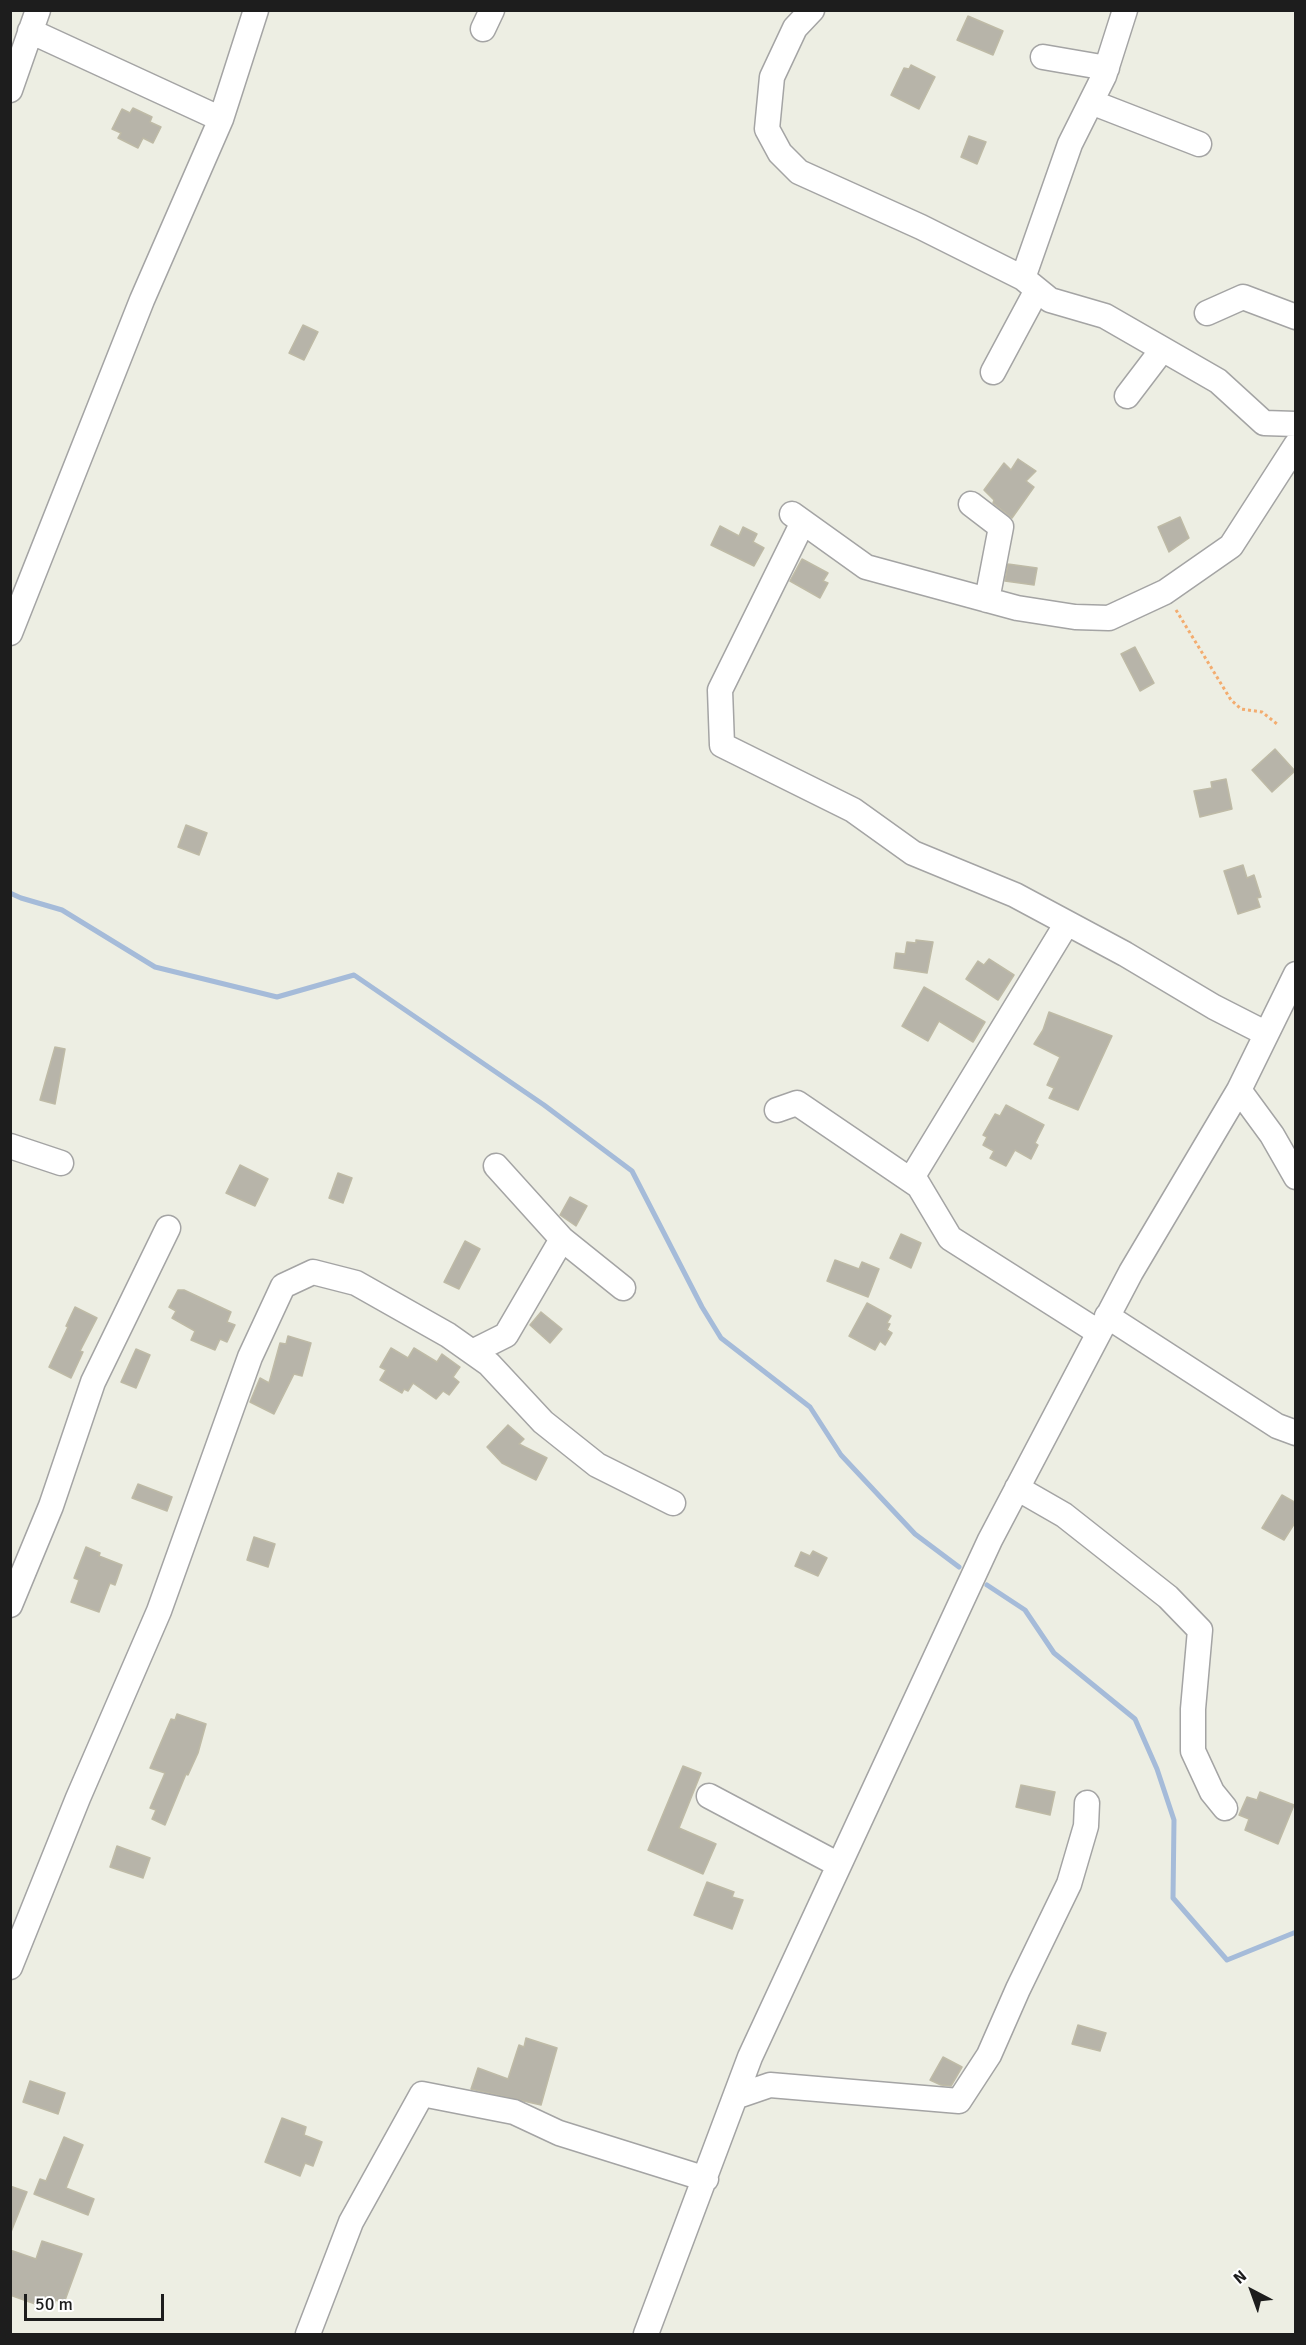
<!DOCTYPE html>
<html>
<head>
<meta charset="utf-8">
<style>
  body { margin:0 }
  #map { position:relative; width:1306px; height:2345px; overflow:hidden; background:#edeee3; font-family:Signika,sans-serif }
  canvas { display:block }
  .frame { position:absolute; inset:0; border:12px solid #1d1d1d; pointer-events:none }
  .north { position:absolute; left:1222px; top:2261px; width:60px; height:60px; -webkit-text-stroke:4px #fff; paint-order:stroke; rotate:319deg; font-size:16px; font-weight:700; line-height:24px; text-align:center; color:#1d1d1d }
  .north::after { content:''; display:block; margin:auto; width:21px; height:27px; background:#1d1d1d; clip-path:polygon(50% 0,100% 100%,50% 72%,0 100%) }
  .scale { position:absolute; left:24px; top:2294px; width:140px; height:27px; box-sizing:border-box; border:3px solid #1d1d1d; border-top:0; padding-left:8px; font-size:18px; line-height:21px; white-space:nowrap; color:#1d1d1d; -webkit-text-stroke:4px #fff; paint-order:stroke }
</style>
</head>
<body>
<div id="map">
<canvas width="1306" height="2345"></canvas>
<div class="frame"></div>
<div class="north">N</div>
<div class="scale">50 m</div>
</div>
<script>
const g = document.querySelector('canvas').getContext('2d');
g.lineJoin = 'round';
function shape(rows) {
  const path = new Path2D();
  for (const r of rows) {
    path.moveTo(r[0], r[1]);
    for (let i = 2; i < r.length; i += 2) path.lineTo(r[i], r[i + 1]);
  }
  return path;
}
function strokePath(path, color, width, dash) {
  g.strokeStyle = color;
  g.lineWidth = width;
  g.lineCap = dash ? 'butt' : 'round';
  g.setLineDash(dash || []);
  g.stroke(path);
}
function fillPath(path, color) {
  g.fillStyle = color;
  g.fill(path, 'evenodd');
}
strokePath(shape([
  [10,893,21,898,62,910,155,967,277,997,354,975,544,1105,632,1171,702,1307,721,1338,810,1407,841,1455,915,1534,959,1567],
  [987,1585,1025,1610,1054,1653,1135,1719,1157,1769,1174,1820,1173,1898,1227,1960,1296,1932]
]), '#a5bbd9', 5);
const building = shape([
  [968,16,1003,31,993,55,957,40,968,16],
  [911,65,935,77,919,109,891,95,904,68,909,69,911,65],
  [133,108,152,117,150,122,161,127,153,143,143,138,138,148,118,138,121,133,112,129,122,109,130,113,133,108],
  [969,136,986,142,977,164,961,157,969,136],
  [303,325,318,332,304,360,289,353,303,325],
  [1018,459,1036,471,1026,481,1034,487,1012,518,993,503,994,500,984,490,1004,463,1011,470,1018,459],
  [1180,517,1189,538,1169,552,1158,527,1180,517],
  [720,526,739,536,743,527,757,534,753,542,764,548,754,566,711,545,720,526],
  [802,559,828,573,823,581,828,583,820,598,790,581,802,559],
  [1008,564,1037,568,1034,585,1005,581,1008,564],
  [1135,647,1154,683,1140,691,1121,654,1135,647],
  [1275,749,1295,771,1272,792,1252,770,1275,749],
  [1226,779,1232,809,1200,817,1194,791,1212,788,1211,782,1226,779],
  [186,825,207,833,199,855,178,847,186,825],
  [1243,865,1247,878,1254,875,1261,897,1257,898,1260,907,1238,914,1224,871,1243,865],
  [916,940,933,942,927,973,894,968,896,953,905,954,907,942,916,943,916,940],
  [989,959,1014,975,998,1000,966,979,978,961,984,965,989,959],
  [924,987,985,1022,973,1042,939,1021,928,1041,902,1026,924,987],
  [1049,1012,1112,1036,1078,1110,1049,1098,1054,1088,1047,1085,1060,1057,1034,1044,1043,1030,1049,1012],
  [55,1047,65,1049,55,1104,40,1100,55,1047],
  [1006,1105,1044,1125,1035,1143,1038,1145,1031,1159,1015,1150,1006,1166,990,1158,994,1151,983,1145,987,1137,983,1135,995,1114,1000,1116,1006,1105],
  [240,1165,268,1179,255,1206,226,1193,240,1165],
  [338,1173,352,1178,343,1203,329,1198,338,1173],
  [570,1197,587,1206,576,1226,560,1215,570,1197],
  [901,1234,921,1243,911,1268,890,1258,901,1234],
  [465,1241,480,1249,459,1289,444,1282,465,1241],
  [835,1260,859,1269,862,1262,879,1269,868,1297,827,1281,835,1260],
  [178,1290,184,1290,231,1312,227,1322,235,1325,227,1342,220,1339,215,1350,191,1340,195,1331,172,1318,176,1311,169,1307,178,1290],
  [867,1303,891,1316,887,1323,890,1324,887,1330,892,1333,885,1345,880,1341,875,1350,849,1336,867,1303],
  [75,1307,97,1318,80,1351,83,1352,71,1378,49,1367,68,1327,66,1326,75,1307],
  [541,1312,562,1329,550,1343,530,1325,541,1312],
  [288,1336,311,1343,302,1376,294,1374,274,1414,250,1402,260,1378,269,1383,280,1343,286,1344,288,1336],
  [391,1348,408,1358,414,1348,437,1362,442,1354,460,1367,453,1377,459,1382,449,1395,443,1391,436,1399,413,1383,408,1391,404,1389,402,1393,380,1380,386,1370,380,1367,391,1348],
  [136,1349,150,1355,136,1388,121,1382,136,1349],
  [508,1425,524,1439,519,1444,547,1458,536,1480,502,1463,487,1447,508,1425],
  [138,1484,172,1497,167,1511,132,1498,138,1484],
  [1282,1495,1296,1503,1296,1521,1284,1540,1262,1528,1282,1495],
  [254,1537,275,1544,268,1567,247,1560,254,1537],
  [86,1547,100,1553,99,1556,122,1565,115,1585,110,1583,99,1612,71,1602,79,1580,74,1578,86,1547],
  [813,1551,827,1558,818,1576,795,1566,801,1552,810,1556,813,1551],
  [177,1714,206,1724,198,1753,188,1775,186,1774,165,1825,152,1819,156,1810,150,1808,165,1773,150,1768,171,1719,175,1720,177,1714],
  [683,1766,701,1773,679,1828,716,1844,703,1874,648,1850,683,1766],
  [1021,1785,1055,1792,1050,1815,1016,1807,1021,1785],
  [1260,1792,1294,1805,1278,1844,1245,1830,1249,1819,1239,1815,1247,1797,1257,1800,1260,1792],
  [117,1846,150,1858,143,1878,110,1867,117,1846],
  [707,1882,734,1892,732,1897,743,1900,732,1929,694,1915,707,1882],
  [1078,2025,1106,2033,1100,2051,1072,2044,1078,2025],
  [526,2038,557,2048,541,2105,471,2089,478,2068,508,2079,519,2045,524,2047,526,2038],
  [943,2057,962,2067,951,2086,941,2085,930,2080,943,2057],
  [30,2081,65,2093,58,2114,23,2102,30,2081],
  [282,2118,306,2127,304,2135,322,2142,313,2166,305,2163,300,2176,265,2162,282,2118],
  [64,2137,83,2145,66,2188,94,2199,88,2215,34,2194,40,2179,46,2181,64,2137],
  [10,2186,27,2192,11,2232,10,2232,10,2186],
  [42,2241,82,2254,64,2303,56,2300,52,2310,10,2295,10,2250,36,2259,42,2241]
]);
fillPath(building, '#b7b4a9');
strokePath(building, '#bebaa6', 1.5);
const minor = shape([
  [812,10,795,28,772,77,767,129,780,153,799,172,921,227,1023,278,1050,300,1105,316,1218,381,1264,423,1296,424],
  [483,29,492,10],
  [30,31,221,119],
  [1043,57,1107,68],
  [10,90,38,10],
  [1091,102,1199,144],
  [1023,278,1070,144,1104,76,1125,10],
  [1207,313,1243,297,1296,317],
  [993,372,1037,290],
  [1127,396,1162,350],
  [971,504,1001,527,987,600],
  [792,514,866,567,1017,608,1075,617,1109,618,1165,592,1231,546,1296,445],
  [803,522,720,690,722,745,853,810,913,853,1015,895,1125,954,1214,1007,1265,1033],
  [10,633,142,300,221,119,256,10],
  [1067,923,913,1176,950,1238,1098,1332],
  [1239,1090,1272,1135,1296,1177],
  [777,1110,797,1103,919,1186],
  [10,1146,61,1163],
  [496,1166,562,1239,623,1288],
  [1107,1316,1277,1426,1296,1433],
  [472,1352,506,1335,562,1239],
  [1017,1488,1064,1515,1168,1597,1200,1630,1193,1709,1193,1751,1212,1792,1225,1808],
  [10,1605,51,1506,93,1382,168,1228],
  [709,1796,839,1865],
  [10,1967,78,1798,159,1611,250,1357,283,1286,313,1272,356,1283,448,1335,489,1364,543,1422,597,1465,673,1503],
  [735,2097,770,2085,959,2101,989,2055,1018,1989,1069,1884,1086,1826,1087,1803],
  [308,2334,351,2222,422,2094,514,2112,559,2133,706,2179],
  [646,2334,750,2057,990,1540,1131,1272,1239,1090,1296,974]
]);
strokePath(minor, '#a4a4a4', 27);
strokePath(shape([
  [1176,610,1231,700,1241,709,1262,712,1277,724]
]), '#f3ac6f', 3, [3, 3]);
strokePath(minor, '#fff', 24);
</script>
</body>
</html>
